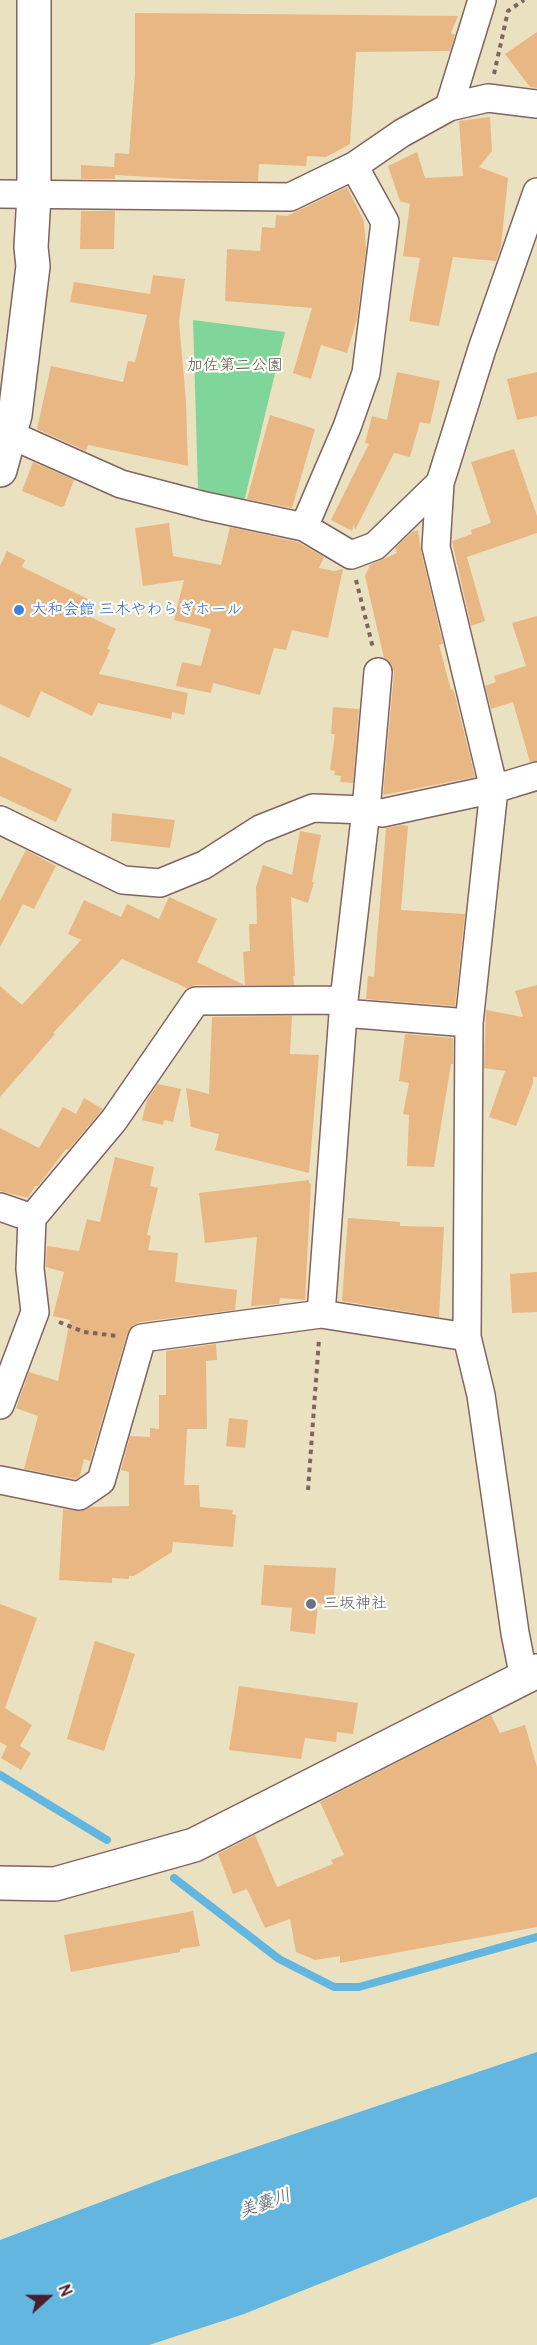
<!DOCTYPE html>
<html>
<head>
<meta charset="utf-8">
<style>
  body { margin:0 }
  #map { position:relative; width:537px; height:2345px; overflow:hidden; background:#eae1c0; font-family:Pangolin,sans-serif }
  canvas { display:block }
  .north { position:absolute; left:18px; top:2267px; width:60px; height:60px; -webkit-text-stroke:4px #fdfcf7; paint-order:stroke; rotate:69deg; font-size:16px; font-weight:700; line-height:24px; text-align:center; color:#4a1f2b }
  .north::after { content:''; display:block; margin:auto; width:21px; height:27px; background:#4a1f2b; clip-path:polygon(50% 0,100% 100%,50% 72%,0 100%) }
</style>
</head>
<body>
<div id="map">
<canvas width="537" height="2345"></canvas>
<div class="north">N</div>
</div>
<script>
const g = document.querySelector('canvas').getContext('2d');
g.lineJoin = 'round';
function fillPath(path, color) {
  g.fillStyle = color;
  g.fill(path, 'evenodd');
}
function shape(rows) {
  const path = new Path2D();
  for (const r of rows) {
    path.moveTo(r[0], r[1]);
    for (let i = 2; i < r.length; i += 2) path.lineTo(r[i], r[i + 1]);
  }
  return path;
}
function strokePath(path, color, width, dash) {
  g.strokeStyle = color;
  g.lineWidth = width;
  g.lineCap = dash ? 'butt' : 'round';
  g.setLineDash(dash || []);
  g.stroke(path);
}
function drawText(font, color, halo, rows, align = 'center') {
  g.font = font + ' Pangolin,"Klee One",sans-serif';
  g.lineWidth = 4.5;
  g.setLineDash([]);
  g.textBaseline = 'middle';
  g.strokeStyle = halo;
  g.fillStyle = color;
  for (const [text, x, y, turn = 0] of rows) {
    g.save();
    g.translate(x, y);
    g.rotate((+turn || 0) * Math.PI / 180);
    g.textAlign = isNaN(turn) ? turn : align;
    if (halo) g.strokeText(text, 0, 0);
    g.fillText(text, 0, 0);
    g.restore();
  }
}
fillPath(shape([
  [193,320,285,332,242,510,198,488]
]), '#80d69a');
fillPath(shape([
  [537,2052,537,2197,244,2314,149,2345,0,2345,0,2240,170,2176]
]), '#63b6df');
strokePath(shape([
  [0,1775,107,1840],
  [174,1878,279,1959,334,1987,359,1987,537,1937]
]), '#63b6df', 8);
fillPath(shape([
  [135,13,254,14,458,16,451,33,455,35,450,51,356,52,350,144,326,157,307,156,306,166,259,164,258,181,201,180,115,175,115,179,81,179,81,165,114,167,115,153,129,154,135,74],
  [537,32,537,88,530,87,505,54],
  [490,117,492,151,479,167,508,178,501,246,496,261,453,257,439,326,409,321,420,258,403,256,410,204,400,201,388,166,417,152,425,178,463,176,459,121],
  [347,187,364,221,366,249,357,319,347,353,321,345,311,379,293,373,312,308,225,301,227,249,260,251,262,227,275,228,276,215,287,216],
  [81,211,115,211,114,249,80,249],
  [153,275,185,279,179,322,186,401,188,466,88,445,86,451,37,429,51,366,123,382,128,361,135,362,147,315,70,302,74,282,150,294],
  [397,372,440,381,430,424,420,422,410,457,394,453,355,530,354,523,352,531,331,520,369,444,365,443,372,416,387,420],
  [537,372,537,416,517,420,507,379],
  [270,415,315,429,292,508,247,499],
  [514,449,537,516,537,533,467,557,485,621,471,626,452,541,472,534,471,530,491,523,471,462],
  [33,462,74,480,64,506,61,507,22,491],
  [169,523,173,556,221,565,230,527,298,542,324,557,319,568,334,571,343,569,328,638,292,630,286,650,274,648,260,695,213,683,211,693,176,686,182,662,201,666,211,629,174,620,184,580,143,586,135,528],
  [418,530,421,551,443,644,439,645,451,690,453,689,455,696,475,777,383,795,394,673,392,665,384,658,365,576,370,565,397,553,395,548,412,532],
  [7,551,25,560,22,567,94,602,88,616,116,629,107,649,110,650,99,674,188,693,184,715,172,712,171,719,98,703,92,716,41,691,29,718,0,704,0,566],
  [537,616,537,761,530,762,513,702,491,709,485,686,496,682,494,676,526,666,512,623],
  [333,707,359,709,353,783,340,782,341,776,334,775,335,771,330,770,335,734,331,734],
  [0,756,72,789,56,822,0,796],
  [112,813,175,820,170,848,111,841],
  [401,825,408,826,401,910,465,914,455,1006,366,999,368,976,374,977,386,828],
  [300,831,321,835,312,882,314,882,308,903,291,897,295,976,293,976,294,985,245,985,243,952,250,951,249,924,257,924,256,887,263,865,292,875],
  [26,850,56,866,34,909,23,904,0,947,0,901],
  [169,897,217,919,197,962,244,985,196,985,187,988,122,959,53,1033,55,1034,0,1097,0,986,22,1005,81,940,68,934,84,900,121,917,127,904,159,919],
  [537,985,537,1077,533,1077,533,1083,516,1126,489,1117,505,1071,484,1068,486,1010,523,1017,515,991],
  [292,1016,290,1054,319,1055,309,1173,215,1150,219,1134,191,1127,186,1088,209,1094,212,1017],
  [405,1034,453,1038,453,1064,451,1064,434,1167,407,1166,409,1115,403,1114,409,1083,399,1081],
  [158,1084,181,1089,173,1122,164,1120,163,1125,142,1120,147,1100],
  [84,1098,103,1109,68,1150,66,1149,38,1186,35,1186,28,1198,0,1191,0,1128,39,1148,63,1107,76,1114],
  [115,1157,154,1167,150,1186,158,1188,147,1235,151,1236,148,1250,178,1253,175,1282,237,1290,235,1310,140,1322,132,1326,127,1334,90,1461,84,1459,80,1476,76,1479,24,1469,38,1416,16,1408,29,1372,58,1381,70,1320,53,1316,64,1272,46,1267,47,1246,79,1251,87,1219,100,1222],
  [309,1180,309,1183,311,1184,305,1300,280,1298,279,1304,251,1306,257,1237,205,1243,199,1193],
  [348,1218,400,1222,400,1226,444,1227,439,1317,342,1301],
  [537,1272,537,1312,512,1313,510,1274],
  [216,1344,217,1360,206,1361,207,1429,187,1429,184,1485,199,1485,200,1507,233,1510,232,1514,236,1515,233,1547,173,1542,172,1552,134,1576,129,1576,129,1579,112,1578,112,1583,59,1580,63,1509,82,1511,91,1507,129,1506,129,1472,121,1470,130,1436,150,1437,150,1428,159,1429,159,1395,166,1395,166,1351],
  [229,1418,248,1420,245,1448,226,1446],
  [264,1565,336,1568,334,1595,328,1595,327,1604,318,1603,315,1634,290,1631,292,1608,261,1605],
  [0,1604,37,1618,5,1708,32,1725,20,1746,31,1753,21,1770,1,1758,7,1746,0,1742],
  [95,1641,135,1654,104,1751,67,1739],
  [239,1686,358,1703,353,1734,337,1732,336,1742,305,1738,301,1759,229,1750],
  [491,1715,500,1733,525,1725,537,1767,537,1927,340,1963,340,1956,315,1960,296,1952,290,1919,265,1928,247,1889,233,1894,218,1854,255,1835,277,1887,333,1864,331,1860,344,1855,320,1802],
  [193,1911,200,1946,180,1949,180,1952,71,1972,64,1935]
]), '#e9b784');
const street = shape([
  [449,107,482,0],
  [0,194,290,197,354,166,402,133,449,107,488,98,537,104],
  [11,435,121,484,205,506,304,527,351,555,375,546,440,483],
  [304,527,347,427,366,373,385,222,354,166],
  [0,820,123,880,160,883,204,865,260,829,313,808,366,810,382,813,494,789,537,776],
  [343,1013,469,1023],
  [0,1207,32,1218,114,1120,196,1001,344,1000],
  [321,1314,344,1000,366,810,378,672],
  [0,1405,35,1312,30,1269,32,1218],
  [0,1480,79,1496,101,1481,142,1338,321,1314,467,1337],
  [524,1678,515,1633,481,1395,467,1337,469,1023,494,789,436,547,440,483,482,349,537,192]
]);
const secondary = shape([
  [0,470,15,415,33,266,31,247,34,196,34,0],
  [0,1883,55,1884,194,1845,537,1671]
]);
strokePath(street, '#82635f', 30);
strokePath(secondary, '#82635f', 36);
strokePath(shape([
  [494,74,508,11,524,0],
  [356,580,373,648],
  [59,1322,84,1332,118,1336],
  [308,1490,319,1339]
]), '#82635f', 4, [4.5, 4.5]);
strokePath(street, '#fff', 27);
strokePath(secondary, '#fff', 33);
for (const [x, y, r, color] of [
  [19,610,6,"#3f7fe0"],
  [311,1604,6,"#6b7280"]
]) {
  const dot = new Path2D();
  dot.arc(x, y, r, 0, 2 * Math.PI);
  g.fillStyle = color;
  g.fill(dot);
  strokePath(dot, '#fdfcf7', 2);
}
drawText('16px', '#5a564c', '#fdfcf7', [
  ["加佐第二公園",235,366]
]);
drawText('16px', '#366cbe', '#fdfcf7', [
  ["大和会館 三木やわらぎホール",31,610]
], 'left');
drawText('16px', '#5b616d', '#fdfcf7', [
  ["三坂神社",323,1604]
], 'left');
drawText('italic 18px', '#545b73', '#fdfcf7', [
  ["美嚢川",265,2204,-19]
]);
</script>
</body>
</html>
